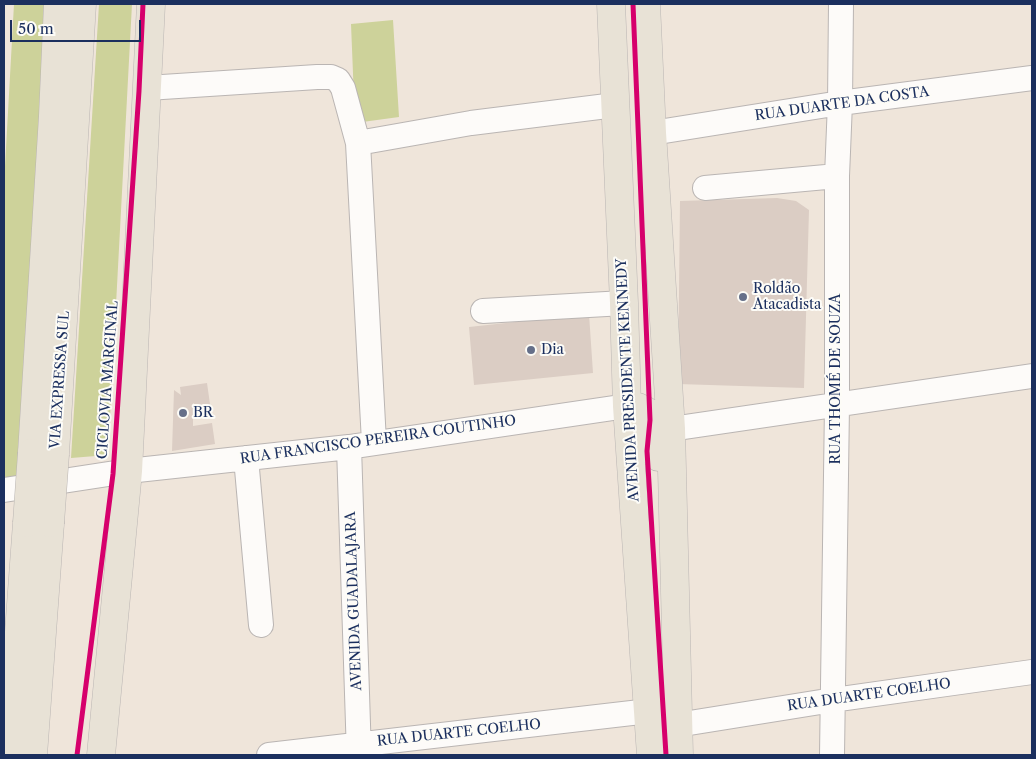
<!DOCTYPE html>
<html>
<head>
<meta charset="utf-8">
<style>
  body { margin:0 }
  #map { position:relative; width:1036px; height:759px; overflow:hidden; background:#efe5da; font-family:"Libre Caslon Text",serif }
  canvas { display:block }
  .frame { position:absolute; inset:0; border:5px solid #1b2f5e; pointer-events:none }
  .scale { position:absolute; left:10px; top:20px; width:131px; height:22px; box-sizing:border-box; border:2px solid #1b2f5e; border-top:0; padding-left:6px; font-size:15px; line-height:18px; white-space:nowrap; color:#1b2f5e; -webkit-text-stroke:4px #fdfcf7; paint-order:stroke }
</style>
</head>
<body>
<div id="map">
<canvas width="1036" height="759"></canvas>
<div class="frame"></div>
<div class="scale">50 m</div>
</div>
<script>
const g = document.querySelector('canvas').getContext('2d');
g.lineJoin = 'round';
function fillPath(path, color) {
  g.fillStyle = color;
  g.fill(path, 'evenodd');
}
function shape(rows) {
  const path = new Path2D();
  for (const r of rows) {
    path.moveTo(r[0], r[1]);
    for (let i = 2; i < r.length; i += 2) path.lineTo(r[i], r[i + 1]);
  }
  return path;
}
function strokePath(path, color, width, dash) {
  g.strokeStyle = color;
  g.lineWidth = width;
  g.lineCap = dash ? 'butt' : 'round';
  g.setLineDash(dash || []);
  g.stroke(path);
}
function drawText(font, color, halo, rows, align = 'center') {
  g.font = font + ' "Libre Caslon Text",serif';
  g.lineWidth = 4;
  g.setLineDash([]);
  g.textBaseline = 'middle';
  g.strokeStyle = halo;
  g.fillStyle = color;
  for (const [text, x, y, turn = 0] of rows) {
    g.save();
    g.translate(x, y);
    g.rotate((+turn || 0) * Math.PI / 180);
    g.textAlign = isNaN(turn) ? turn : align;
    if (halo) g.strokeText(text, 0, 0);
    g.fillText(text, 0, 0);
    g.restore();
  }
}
fillPath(shape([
  [14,4,49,4,17,480,4,480,4,184],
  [99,4,132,4,108,455,71,458],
  [393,20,399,117,355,123,351,24]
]), '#cdd29a');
fillPath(shape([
  [777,198,796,201,809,210,804,388,678,384,680,201],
  [589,314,593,373,474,385,469,327],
  [207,383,211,411,206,412,193,403,193,426,212,423,215,444,172,451,174,390,181,395,180,387]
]), '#dbcdc4');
const minor = shape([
  [147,88,317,77,331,77,338,80,343,88,358,143,374,442],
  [652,133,840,103,1032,78],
  [358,143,471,123,615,105],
  [705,188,837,176],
  [483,311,624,303],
  [671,429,1032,376],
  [349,447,359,755],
  [246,458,261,625],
  [4,490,128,471,349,447,627,406],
  [677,725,833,700,1032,672],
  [269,755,649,711],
  [832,755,837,405,837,176,840,103,841,4]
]);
const major = shape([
  [611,4,624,303,627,406,651,755],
  [646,4,652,133,671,429,679,755],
  [627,406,638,407,646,411,655,434,658,457],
  [101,755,128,471,151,4]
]);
const highway = shape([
  [32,453,53,116,58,4],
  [55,454,82,4],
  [10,755,27,523],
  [33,755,50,523]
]);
strokePath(minor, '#bab5b3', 26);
strokePath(major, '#bab5b3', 29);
strokePath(highway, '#bab5b3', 29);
strokePath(minor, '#fdfbf9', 24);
strokePath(major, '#e8e2d6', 28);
strokePath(highway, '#e8e2d6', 28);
const highwayBridge = shape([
  [27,523,32,453],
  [50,523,55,454]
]);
strokePath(highwayBridge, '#bab5b3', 29, []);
strokePath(highwayBridge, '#e8e2d6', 28);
strokePath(shape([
  [633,4,650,420,647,451,666,755],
  [77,755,113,474,139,91,143,4]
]), '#d6006c', 5);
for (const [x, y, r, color] of [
  [743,297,5,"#656f89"],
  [531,350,5,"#656f89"],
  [183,413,5,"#656f89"]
]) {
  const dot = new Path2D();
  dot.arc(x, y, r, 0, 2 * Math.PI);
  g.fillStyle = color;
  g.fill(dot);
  strokePath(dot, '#fdfcf7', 2);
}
drawText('14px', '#1b2f5e', '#fdfcf7', [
  ["RUA DUARTE DA COSTA",842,104,-8],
  ["RUA THOMÉ DE SOUZA",836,379,-90],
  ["VIA EXPRESSA SUL",60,380,-86],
  ["CICLOVIA MARGINAL",108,380,-86],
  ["AVENIDA PRESIDENTE KENNEDY",628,380,-93],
  ["RUA FRANCISCO PEREIRA COUTINHO",378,440,-8],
  ["AVENIDA GUADALAJARA",354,601,-92],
  ["RUA DUARTE COELHO",869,695,-8],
  ["RUA DUARTE COELHO",459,733,-6]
]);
drawText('14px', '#1b2f5e', '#fdfcf7', [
  ["Roldão",753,289],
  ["Atacadista",753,305],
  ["Dia",541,350],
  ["BR",193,413]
], 'left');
</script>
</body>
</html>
